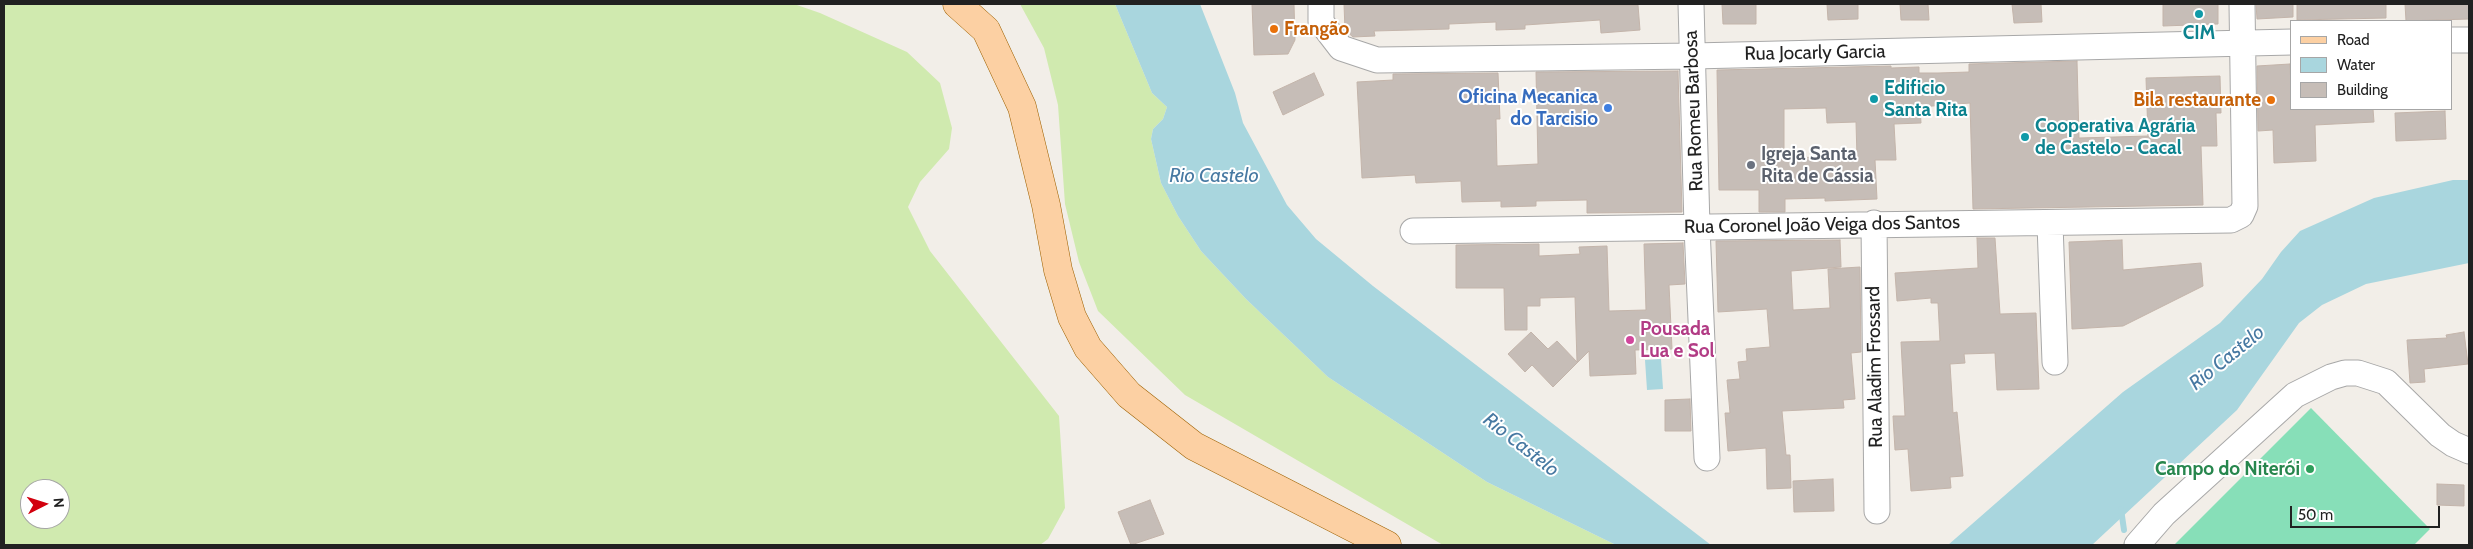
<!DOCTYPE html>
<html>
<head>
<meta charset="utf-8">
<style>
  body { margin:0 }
  #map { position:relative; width:2473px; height:549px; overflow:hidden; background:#f2eee8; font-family:Cabin,sans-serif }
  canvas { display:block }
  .frame { position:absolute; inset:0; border:5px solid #212121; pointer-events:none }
  .legend { position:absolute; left:2290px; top:20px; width:162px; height:90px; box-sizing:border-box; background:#fff; border:1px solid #a6a6a6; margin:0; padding:6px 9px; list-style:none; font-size:15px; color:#212121 }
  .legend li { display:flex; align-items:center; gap:10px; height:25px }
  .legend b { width:25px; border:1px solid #a6a6a6 }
  .north { position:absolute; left:20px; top:479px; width:50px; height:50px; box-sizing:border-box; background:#fff; border:1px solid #a6a6a6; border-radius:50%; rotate:85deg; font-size:14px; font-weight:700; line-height:20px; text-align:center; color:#212121 }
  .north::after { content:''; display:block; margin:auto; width:18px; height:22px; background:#d2010e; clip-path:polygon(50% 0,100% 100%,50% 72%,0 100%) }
  .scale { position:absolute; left:2290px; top:506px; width:150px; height:22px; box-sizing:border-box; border:2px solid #212121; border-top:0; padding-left:6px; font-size:15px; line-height:18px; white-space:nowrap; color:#212121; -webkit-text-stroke:4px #fff; paint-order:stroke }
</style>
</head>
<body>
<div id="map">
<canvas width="2473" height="549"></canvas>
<div class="frame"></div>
<ul class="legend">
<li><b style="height:6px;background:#fcd0a3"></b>Road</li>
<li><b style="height:14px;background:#a9d6de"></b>Water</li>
<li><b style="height:14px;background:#c6bdb7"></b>Building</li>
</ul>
<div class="north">N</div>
<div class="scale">50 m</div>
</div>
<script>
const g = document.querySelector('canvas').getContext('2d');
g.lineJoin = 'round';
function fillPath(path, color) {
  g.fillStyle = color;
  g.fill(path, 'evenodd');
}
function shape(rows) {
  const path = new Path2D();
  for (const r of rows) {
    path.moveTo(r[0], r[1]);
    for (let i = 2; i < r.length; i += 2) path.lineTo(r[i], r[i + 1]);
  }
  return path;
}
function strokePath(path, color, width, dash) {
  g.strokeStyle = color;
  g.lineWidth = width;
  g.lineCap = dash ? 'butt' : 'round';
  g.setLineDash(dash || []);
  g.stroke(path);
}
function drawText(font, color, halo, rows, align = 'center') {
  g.font = font + ' Cabin,sans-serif';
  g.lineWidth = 4;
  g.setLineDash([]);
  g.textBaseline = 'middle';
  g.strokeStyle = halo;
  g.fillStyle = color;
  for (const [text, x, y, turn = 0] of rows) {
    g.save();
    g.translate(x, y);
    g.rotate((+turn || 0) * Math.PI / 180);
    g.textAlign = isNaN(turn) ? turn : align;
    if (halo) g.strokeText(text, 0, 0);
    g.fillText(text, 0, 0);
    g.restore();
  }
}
fillPath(shape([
  [4,4,794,4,820,13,907,52,940,83,952,128,949,149,920,182,908,207,930,251,1059,416,1065,508,1048,539,1040,545,4,545],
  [30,489,60,489,60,519,30,519],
  [1020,4,1115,4,1152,93,1167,107,1163,119,1153,129,1151,139,1161,183,1178,216,1201,251,1246,299,1328,377,1487,482,1616,545,1443,545,1185,395,1098,311,1079,262,1065,204,1058,105,1044,48]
]), '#d0eaaf');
fillPath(shape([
  [2311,408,2430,529,2414,545,2174,545]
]), '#87dfb8');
fillPath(shape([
  [1115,4,1200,4,1235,93,1243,123,1287,205,1316,239,1373,286,1711,545,1616,545,1487,482,1328,377,1246,299,1201,251,1178,216,1161,183,1151,139,1153,129,1163,119,1167,107,1152,93],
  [2453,180,2469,180,2469,263,2366,284,2322,305,2299,323,2237,410,2092,545,1948,545,2123,392,2220,323,2262,279,2281,252,2300,231,2374,198],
  [1661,359,1663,389,1647,390,1645,360]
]), '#a9d6de');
strokePath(shape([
  [2121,509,2124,530]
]), '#a9d6de', 6);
const building = shape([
  [1252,4,1294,4,1295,40,1288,54,1254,55,1252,4],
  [1344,4,1638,5,1640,30,1601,33,1600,20,1525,25,1525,29,1496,30,1496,22,1449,24,1449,29,1374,31,1375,36,1353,37,1345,30,1344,4],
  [1722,4,1756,4,1756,24,1723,24,1722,4],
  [1827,4,1858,4,1858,19,1828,20,1827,4],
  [1900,4,1928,4,1929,20,1901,20,1900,4],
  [2012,4,2041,4,2042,22,2014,23,2012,4],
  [2163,4,2218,4,2218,24,2163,26,2163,4],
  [2256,4,2293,4,2293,17,2257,19,2256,4],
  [2297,4,2386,4,2386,18,2297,20,2297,4],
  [2405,4,2469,4,2469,19,2406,21,2405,4],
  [2077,61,2079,138,2148,136,2146,78,2220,76,2221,113,2216,113,2217,146,2201,146,2203,205,1973,209,1970,103,1920,107,1921,123,1894,124,1896,160,1875,160,1877,199,1825,201,1825,198,1785,199,1785,212,1759,212,1759,190,1719,190,1717,70,1891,66,1891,68,1919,67,1919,73,1938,73,1969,72,1969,64,2077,61],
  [1826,108,1827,123,1856,122,1857,158,1784,157,1784,109,1826,108],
  [2290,64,2292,109,2373,109,2374,122,2315,125,2316,161,2274,163,2273,130,2258,131,2257,66,2290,64],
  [1678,71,1682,212,1587,213,1587,200,1536,201,1536,206,1501,207,1501,201,1462,202,1461,181,1416,183,1415,175,1362,178,1357,82,1393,80,1393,74,1498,73,1500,119,1496,119,1497,166,1538,164,1536,72,1678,71],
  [1314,73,1324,95,1283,115,1273,92,1314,73],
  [2445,111,2446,139,2396,141,2395,113,2445,111],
  [1977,238,1995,238,2000,314,2036,313,2039,389,1997,390,1995,353,1964,354,1965,363,1950,364,1953,413,1957,412,1963,476,1950,477,1951,488,1911,491,1908,449,1895,450,1893,416,1905,416,1901,342,1940,341,1938,303,1931,303,1931,298,1897,301,1895,273,1978,268,1977,238],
  [1840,240,1841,267,1791,271,1793,310,1830,308,1828,269,1860,267,1861,352,1851,353,1855,399,1843,400,1844,408,1782,411,1786,455,1790,455,1791,488,1767,489,1766,448,1728,451,1725,413,1730,413,1727,380,1740,379,1738,362,1747,361,1746,349,1770,347,1767,309,1718,312,1716,241,1840,240],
  [2122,240,2123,270,2201,263,2203,286,2123,326,2072,329,2069,242,2122,240],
  [1683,243,1685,284,1669,285,1672,349,1635,350,1636,374,1590,376,1589,351,1553,387,1532,365,1525,372,1508,354,1531,332,1548,349,1557,341,1577,362,1575,297,1540,298,1540,306,1527,306,1527,330,1505,330,1504,288,1456,288,1456,245,1539,244,1539,256,1580,254,1579,247,1607,246,1609,311,1646,310,1644,244,1683,243],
  [2464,332,2468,364,2424,369,2425,382,2410,383,2407,340,2447,338,2446,335,2464,332],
  [1690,399,1691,431,1665,431,1665,400,1690,399],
  [1833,479,1834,511,1794,512,1793,481,1833,479],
  [2437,484,2464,485,2464,506,2437,505,2437,484],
  [1150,500,1164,534,1131,545,1118,512,1150,500]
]);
fillPath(building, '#c6bdb7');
strokePath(building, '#c3b4aa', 1);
const minor = shape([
  [1321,4,1321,22,1341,48,1377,60,1693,56,2292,42],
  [1691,4,1697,227,1707,458],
  [2452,40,2469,40],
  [1874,223,1877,511],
  [2050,224,2055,362],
  [1413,231,2231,220,2241,215,2245,206,2242,4],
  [2137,545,2164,514,2295,395,2331,377,2345,373,2358,373,2386,382,2440,435,2453,444,2469,451]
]);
const major = shape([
  [957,4,986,30,1022,107,1046,205,1058,270,1072,317,1088,348,1129,395,1194,446,1387,545]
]);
strokePath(minor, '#a8a8a8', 27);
strokePath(major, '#9e6101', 29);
strokePath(minor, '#fff', 25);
strokePath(major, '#fcd0a3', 28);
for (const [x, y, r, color] of [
  [2199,14,5,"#0f9aa8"],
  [1274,29,5,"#e8710a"],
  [1874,99,5,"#0f9aa8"],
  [2271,100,5,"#e8710a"],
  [1608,108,5,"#3f7fe0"],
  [2025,137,5,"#0f9aa8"],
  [1751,165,5,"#6b7280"],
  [1630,340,5,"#d1479c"],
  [2310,469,5,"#2e9e5b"]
]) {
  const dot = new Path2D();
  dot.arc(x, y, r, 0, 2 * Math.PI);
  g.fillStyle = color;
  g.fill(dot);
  strokePath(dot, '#fff', 2);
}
drawText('bold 19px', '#c56008', '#fff', [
  ["Frangão",1284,29],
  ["Bila restaurante",2261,100,"right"]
], 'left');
drawText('bold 19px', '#0d838f', '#fff', [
  ["CIM",2199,33,"center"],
  ["Edificio",1884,88],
  ["Santa Rita",1884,110],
  ["Cooperativa Agrária",2035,126],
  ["de Castelo - Cacal",2035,148]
], 'left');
drawText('19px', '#212121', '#fff', [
  ["Rua Jocarly Garcia",1815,53,-1],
  ["Rua Romeu Barbosa",1694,111,-92],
  ["Rua Coronel João Veiga dos Santos",1822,225,-1],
  ["Rua Aladim Frossard",1875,367,-91]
]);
drawText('bold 19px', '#366cbe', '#fff', [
  ["Oficina Mecanica",1598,97],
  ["do Tarcisio",1598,119]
], 'right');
drawText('bold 19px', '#5b616d', '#fff', [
  ["Igreja Santa",1761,154],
  ["Rita de Cássia",1761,176]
], 'left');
drawText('bold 19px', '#b23c85', '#fff', [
  ["Pousada",1640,329],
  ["Lua e Sol",1640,351]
], 'left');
drawText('bold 19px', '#27864d', '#fff', [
  ["Campo do Niterói",2300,469]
], 'right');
drawText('italic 20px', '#4779a2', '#fff', [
  ["Rio Castelo",1214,176],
  ["Rio Castelo",2227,358,-39],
  ["Rio Castelo",1521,445,38]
]);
</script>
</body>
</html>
